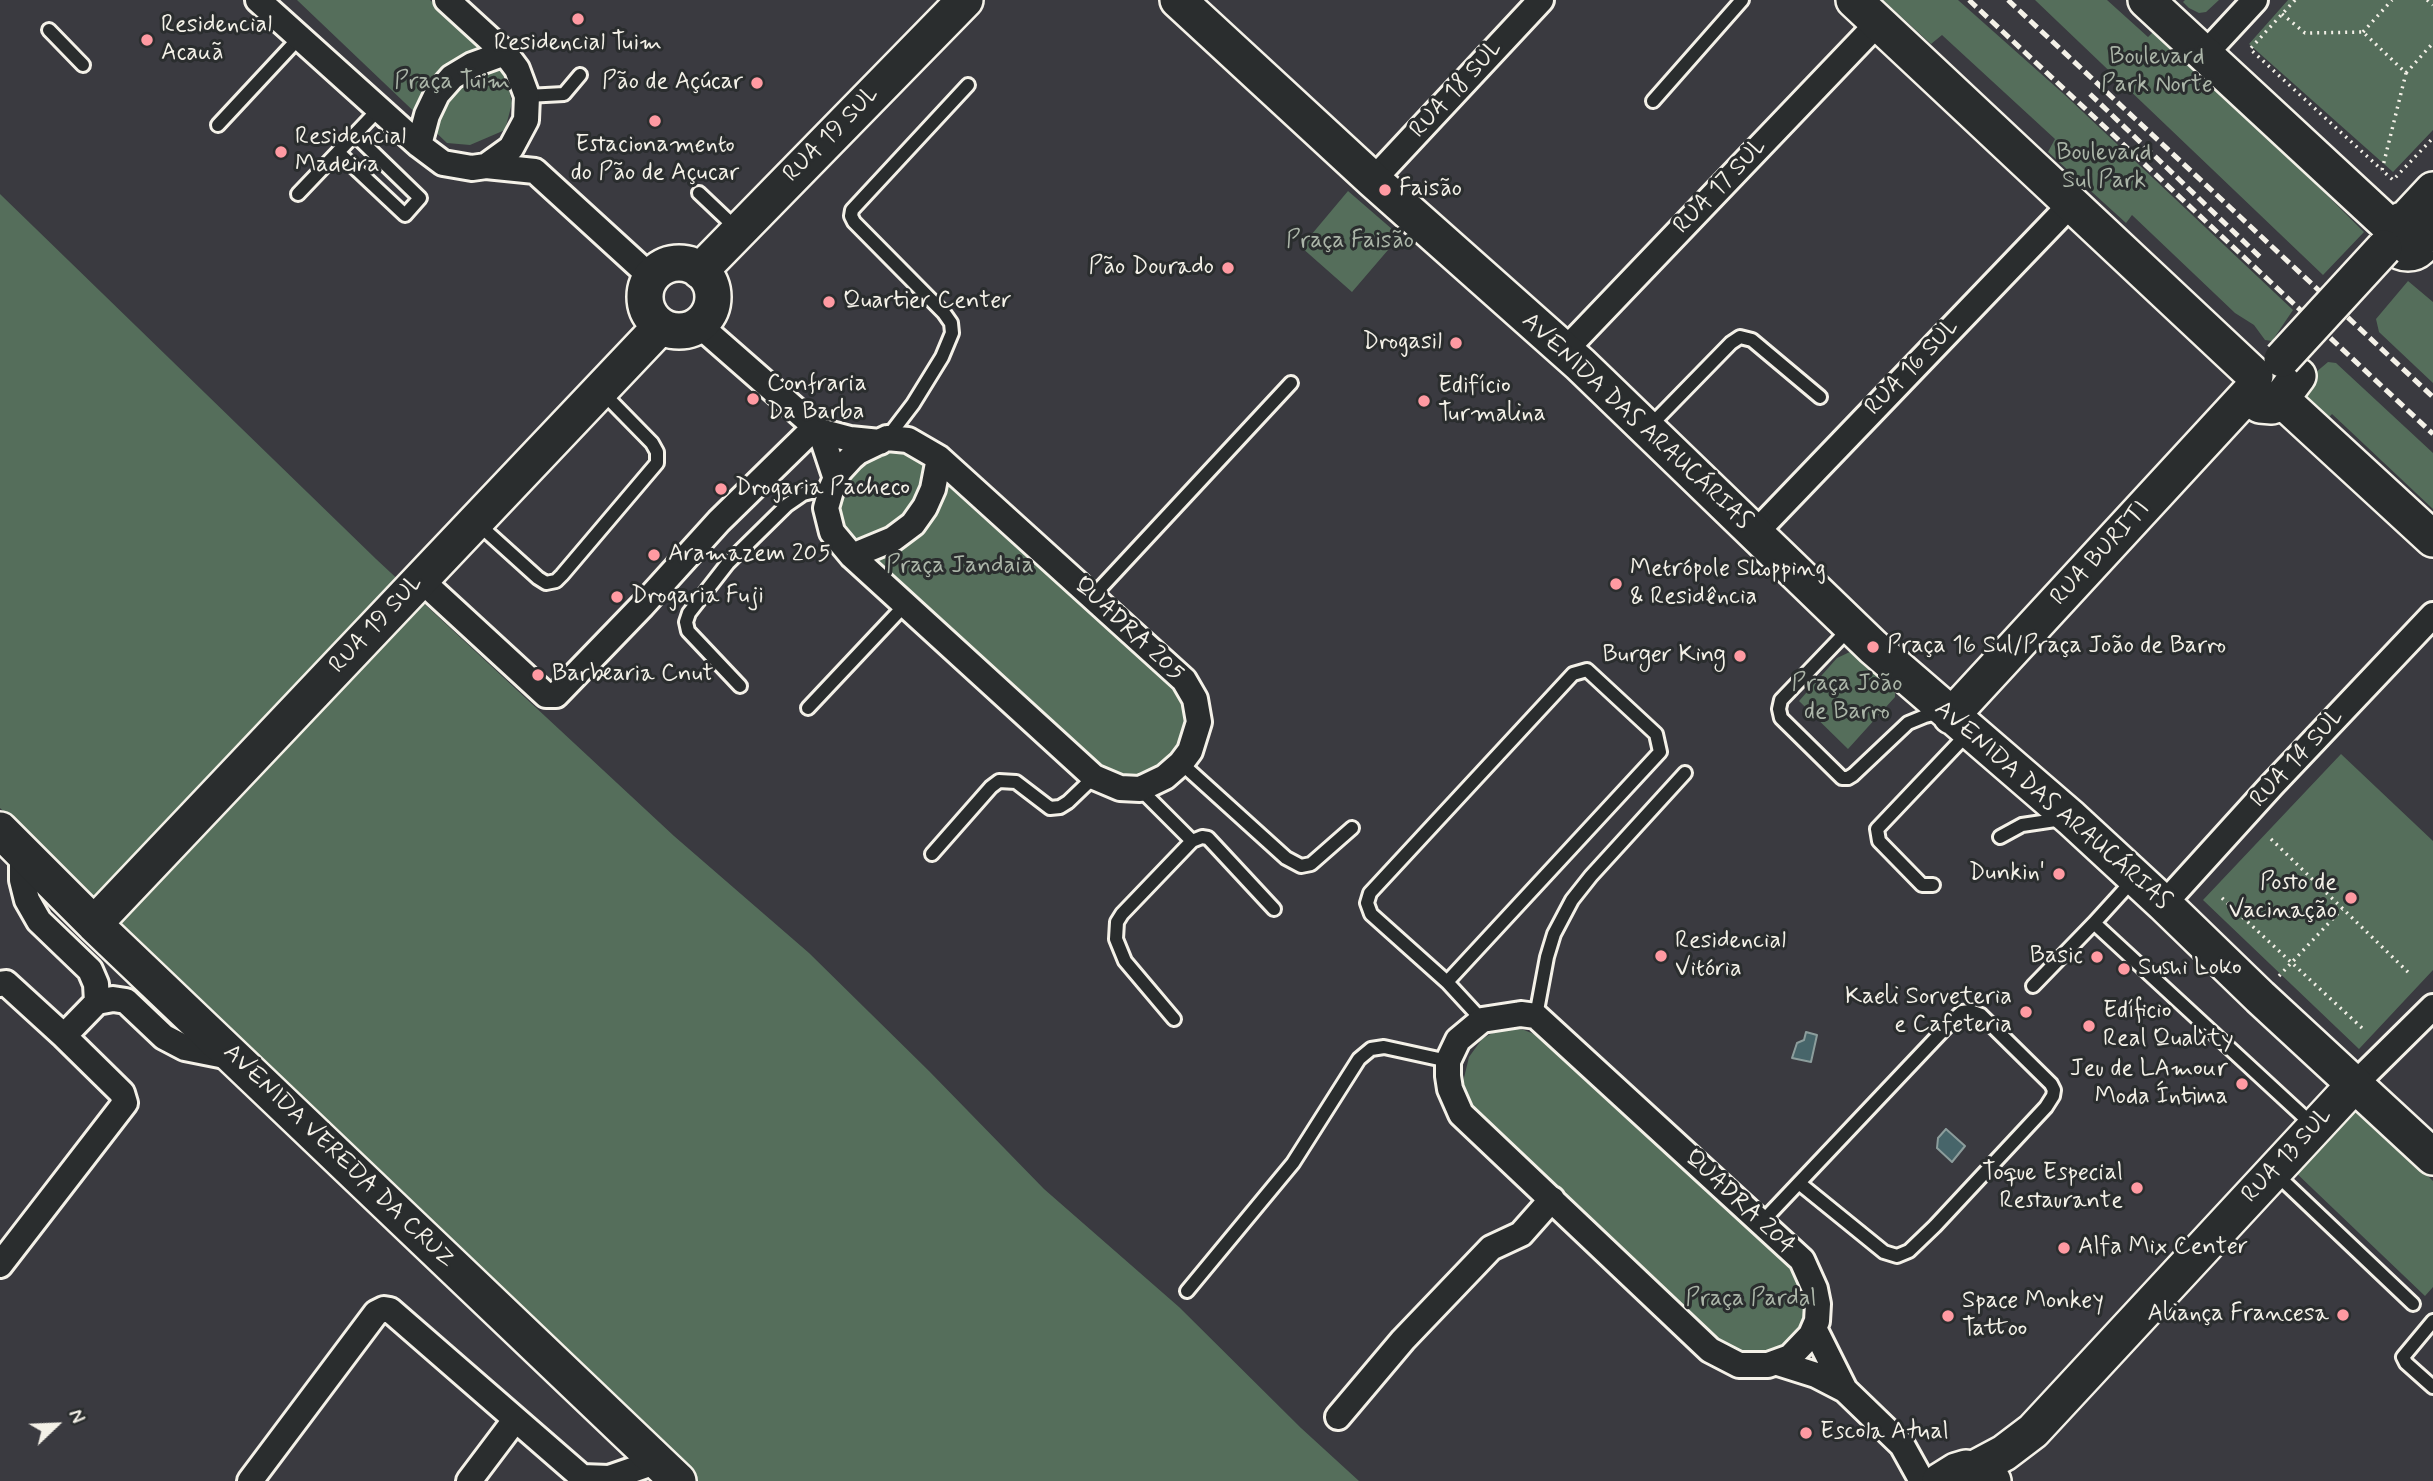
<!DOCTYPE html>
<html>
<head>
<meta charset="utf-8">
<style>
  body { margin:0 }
  #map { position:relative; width:2433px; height:1481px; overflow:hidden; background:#3a3a40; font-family:Mynerve,sans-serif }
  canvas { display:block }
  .north { position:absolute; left:21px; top:1390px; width:70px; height:70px; -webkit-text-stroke:5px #2a2d2e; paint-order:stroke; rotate:67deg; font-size:19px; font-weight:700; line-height:28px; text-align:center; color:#f4f1e8 }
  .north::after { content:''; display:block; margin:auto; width:24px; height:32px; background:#f4f1e8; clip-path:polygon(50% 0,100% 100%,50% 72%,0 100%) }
</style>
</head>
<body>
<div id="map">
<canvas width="2433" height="1481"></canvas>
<div class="north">N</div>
</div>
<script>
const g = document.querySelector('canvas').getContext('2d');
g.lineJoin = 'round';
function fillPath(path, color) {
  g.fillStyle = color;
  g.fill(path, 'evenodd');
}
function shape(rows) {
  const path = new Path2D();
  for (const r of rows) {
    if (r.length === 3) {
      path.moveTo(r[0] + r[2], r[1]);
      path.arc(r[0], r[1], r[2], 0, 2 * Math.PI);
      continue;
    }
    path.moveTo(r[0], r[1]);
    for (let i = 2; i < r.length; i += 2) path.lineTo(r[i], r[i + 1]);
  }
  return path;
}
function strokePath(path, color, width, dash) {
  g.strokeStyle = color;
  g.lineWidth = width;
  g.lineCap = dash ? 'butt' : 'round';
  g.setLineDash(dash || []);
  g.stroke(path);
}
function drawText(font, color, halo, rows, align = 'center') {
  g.font = font + ' Mynerve,sans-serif';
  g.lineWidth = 6;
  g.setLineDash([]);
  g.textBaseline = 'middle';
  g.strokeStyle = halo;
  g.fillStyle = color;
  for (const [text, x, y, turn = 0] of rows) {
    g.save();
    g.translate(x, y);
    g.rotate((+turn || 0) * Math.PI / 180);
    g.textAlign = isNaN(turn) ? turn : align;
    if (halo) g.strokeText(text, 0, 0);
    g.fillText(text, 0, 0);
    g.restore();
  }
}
fillPath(shape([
  [297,0,430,0,504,67,512,103,505,130,470,145,447,143],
  [1883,0,1958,0,2066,96,2293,310,2272,341,2265,340,2254,325,2235,313,2132,215,2126,223,2048,152,2055,139,1942,35,1931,44],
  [2035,0,2107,0,2148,37,2158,27,2364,232,2323,275],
  [2185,0,2219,0,2206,12,2199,13,2189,8,2183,2],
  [2288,0,2433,0,2433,130,2393,172,2249,44],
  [1348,191,1400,236,1352,292,1301,247],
  [0,194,376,559,674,836,809,953,929,1071,1044,1189,1179,1307,1301,1428,1359,1481,695,1481,615,1408,0,808],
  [2408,281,2433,302,2433,383,2379,332,2376,319],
  [2328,362,2336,363,2433,453,2433,509,2332,414,2321,426,2299,396,2302,384],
  [908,440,1184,680,1190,751,1120,788,832,532,839,471],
  [1852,651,1858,652,1891,682,1895,692,1895,697,1848,749,1799,701,1837,658],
  [2341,754,2433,841,2433,970,2359,1049,2203,900],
  [1510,1028,1524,1030,1539,1036,1792,1268,1806,1297,1806,1316,1801,1329,1786,1346,1764,1355,1745,1354,1724,1344,1474,1111,1467,1096,1463,1082,1469,1057,1482,1039,1494,1032],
  [2354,1105,2433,1181,2433,1287,2425,1296,2292,1169]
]), '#556e5b');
const water = shape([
  [1806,1032,1817,1035,1811,1062,1792,1058,1797,1043,1804,1040,1806,1032],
  [1946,1129,1965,1146,1952,1162,1937,1148,1938,1138,1946,1129]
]);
fillPath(water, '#47656a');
strokePath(water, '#8c9d9c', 2);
const lane = shape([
  [49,30,83,65],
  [527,96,564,94,580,75],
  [1653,101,1742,0],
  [218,125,299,38],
  [339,153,405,215,420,198,355,135],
  [699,193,738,230],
  [298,194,379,109],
  [1648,428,1731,343,1740,337,1752,340,1820,397],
  [887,438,913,404,942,357,952,333,951,323,944,313,854,222,851,216,852,210,968,85],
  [476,522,538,578,546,583,556,581,562,575,657,463,657,452,652,443,603,393],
  [1092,597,1291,383],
  [1851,627,1781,700,1779,709,1781,718,1842,778,1848,778,1853,775,1908,723,1925,716,1942,712],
  [740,686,688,631,686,622,689,613,728,563,787,505,803,494,832,487],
  [808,708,904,606],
  [1181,763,1286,858,1301,866,1311,864,1352,828],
  [1140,789,1192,841,1122,914,1117,922,1116,939,1125,961,1174,1019],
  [2000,837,2022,825,2062,819],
  [1192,841,1202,837,1208,838,1274,909],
  [932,854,991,787,999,781,1016,782,1050,808,1060,807,1068,802,1094,777],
  [2134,879,2094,923,2315,1127],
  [1933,885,1922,885,1879,841,1877,829,1970,731],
  [1447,982,1660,752,1656,734,1587,670,1573,674,1370,893,1367,903,1371,914,1447,982,1482,1020],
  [2033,986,2094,923],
  [1536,1016,1547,957,1554,934,1572,900,1591,876,1685,773],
  [2276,1174,2413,1304],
  [1760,1224,1953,1020,1962,1012,1970,1011,1981,1015,2051,1084,2054,1090,2053,1096,2046,1107,1935,1226,1909,1251,1897,1256,1884,1252,1799,1183],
  [1187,1291,1293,1163,1359,1059,1371,1049,1384,1047,1448,1061],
  [2433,1321,2403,1357,2406,1363,2433,1387]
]);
const street = shape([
  [258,0,419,145,443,163,472,168,486,166,511,148,526,120,527,96,517,69,505,53,447,0],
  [2204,55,2255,0],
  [419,145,427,115,437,94,452,77,472,65,505,53],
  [486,166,535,171,651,277],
  [1373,180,1541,0],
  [699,325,820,431,850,439,880,442],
  [1566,353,1572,343,1878,23],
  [820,431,836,479],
  [887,438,908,440,939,458,1184,680,1195,699,1199,722,1190,751,1181,763,1165,777,1140,789,1120,788,1094,777,852,556,832,532,826,508,832,487,839,471,851,458,858,452,887,438],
  [1753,532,1762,526,2072,203],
  [852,556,893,539,913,524,925,507,933,489,939,458],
  [421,580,546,695,556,695,642,606,719,521,815,427],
  [22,854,22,880,27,900,39,921,90,970,96,984,97,1002,113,999,126,1001,164,1037,185,1048,235,1058],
  [2164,904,2272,785,2433,615],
  [0,984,6,983,64,1036,122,1093,125,1103,0,1265],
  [1521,1014,1536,1016,1802,1260,1815,1289,1818,1304,1817,1321,1811,1335,1790,1357,1768,1365,1739,1365,1710,1350,1461,1114,1450,1089,1448,1076,1448,1061,1458,1040,1482,1020,1521,1014],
  [64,1036,97,1002],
  [2355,1084,2433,1007],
  [1814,1328,1845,1390],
  [1778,1363,1816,1375,1845,1390,1902,1445,1922,1481],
  [1338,1417,1403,1340,1491,1248,1521,1234,1552,1199],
  [250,1481,376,1313,384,1309,390,1310,582,1477,609,1478,658,1461],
  [469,1481,515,1420]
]);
const secondary = shape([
  [1178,0,1373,180,1580,364,1873,647,2071,818,2164,904,2260,997,2433,1157],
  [1854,0,2255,376],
  [2146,0,2393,229],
  [2408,236,17],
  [2405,220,2433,190],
  [679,297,34],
  [700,271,965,0],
  [2282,400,2433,539],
  [2260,405,2272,406,2277,404,2298,376],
  [1951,716,2250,392],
  [0,830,94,924,678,1481],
  [94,924,661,326],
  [1974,1469,2004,1453,2033,1431,2355,1084],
  [1940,1481,1956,1471,1966,1468,1979,1470,1990,1476,1993,1481]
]);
strokePath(lane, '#f4f1e8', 18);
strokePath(street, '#f4f1e8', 30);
strokePath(secondary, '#f4f1e8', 40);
strokePath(shape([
  [2295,0,2250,49,2382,170],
  [2427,0,2433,5],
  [2282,14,2305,33,2363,32,2406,73,2382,170,2393,180,2433,138],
  [2363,32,2392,0],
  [2406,73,2433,43],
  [2271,839,2411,975],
  [2222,898,2362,1028],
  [2279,976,2342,909]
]), '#f4f1e8', 3.5, [2, 5]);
strokePath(lane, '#2a2d2e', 12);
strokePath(street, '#2a2d2e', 24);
strokePath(secondary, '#2a2d2e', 35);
strokePath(shape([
  [1969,0,2433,434],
  [2008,0,2433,397],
  [2090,94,2260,257]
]), '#f4f1e8', 5, [10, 5]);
const secondaryBridge = shape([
  [2282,359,2384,248]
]);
strokePath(secondaryBridge, '#f4f1e8', 40, []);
strokePath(secondaryBridge, '#2a2d2e', 35);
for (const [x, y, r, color] of [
  [578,19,7,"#ff9aa2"],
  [147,40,7,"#ff9aa2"],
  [757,83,7,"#ff9aa2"],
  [655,121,7,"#ff9aa2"],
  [281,152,7,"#ff9aa2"],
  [1385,190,7,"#ff9aa2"],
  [1228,268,7,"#ff9aa2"],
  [829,302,7,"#ff9aa2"],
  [1456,343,7,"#ff9aa2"],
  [753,399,7,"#ff9aa2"],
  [1424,401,7,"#ff9aa2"],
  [721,489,7,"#ff9aa2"],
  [654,555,7,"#ff9aa2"],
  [1616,584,7,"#ff9aa2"],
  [617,597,7,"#ff9aa2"],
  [1873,647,7,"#ff9aa2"],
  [1740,656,7,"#ff9aa2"],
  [538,675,7,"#ff9aa2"],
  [2059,874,7,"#ff9aa2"],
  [2351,898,7,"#ff9aa2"],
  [1661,956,7,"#ff9aa2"],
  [2097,957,7,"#ff9aa2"],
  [2124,969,7,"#ff9aa2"],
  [2026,1012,7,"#ff9aa2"],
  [2089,1026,7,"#ff9aa2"],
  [2242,1084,7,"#ff9aa2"],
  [2137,1188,7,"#ff9aa2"],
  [2064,1248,7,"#ff9aa2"],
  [2343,1315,7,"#ff9aa2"],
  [1948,1316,7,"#ff9aa2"],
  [1806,1433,7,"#ff9aa2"]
]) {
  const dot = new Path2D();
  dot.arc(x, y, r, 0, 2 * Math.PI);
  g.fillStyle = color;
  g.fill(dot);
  strokePath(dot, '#2a2d2e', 2.5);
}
drawText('24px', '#f4f1e8', '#2a2d2e', [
  ["Residencial",161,26],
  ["Acauã",161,54],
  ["Residencial Tuim",578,44,"center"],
  ["Pão de Açúcar",743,83,"right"],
  ["Residencial",295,138],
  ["Madeira",295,166],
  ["Estacionamento",655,146,"center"],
  ["do Pão de Açucar",655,174,"center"],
  ["Faisão",1399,190],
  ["Pão Dourado",1214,268,"right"],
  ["Quartier Center",843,302],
  ["Drogasil",1442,343,"right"],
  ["Confraria",767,385],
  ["Da Barba",767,413],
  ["Edifício",1438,387],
  ["Turmalina",1438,415],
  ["Drogaria Pacheco",735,489],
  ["Aramazem 205",668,555],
  ["Metrópole Shopping",1630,570],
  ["& Residência",1630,598],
  ["Drogaria Fuji",631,597],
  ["Praça 16 Sul/Praça João de Barro",1887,647],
  ["Burger King",1726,656,"right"],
  ["Barbearia Cnut",552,675],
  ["Dunkin'",2045,874,"right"],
  ["Posto de",2337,884,"right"],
  ["Vacinação",2337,912,"right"],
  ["Residencial",1675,942],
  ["Vitória",1675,970],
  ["Basic",2083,957,"right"],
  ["Sushi Loko",2138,969],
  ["Kaeli Sorveteria",2012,998,"right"],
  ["e Cafeteria",2012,1026,"right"],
  ["Edíficio",2103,1012],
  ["Real Quality",2103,1040],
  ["Jeu de LAmour",2228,1070,"right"],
  ["Moda Íntima",2228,1098,"right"],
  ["Toque Especial",2123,1174,"right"],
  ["Restaurante",2123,1202,"right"],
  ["Alfa Mix Center",2078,1248],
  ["Space Monkey",1962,1302],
  ["Tattoo",1962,1330],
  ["Aliança Francesa",2329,1315,"right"],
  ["Escola Atual",1820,1433]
], 'left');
drawText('24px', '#acb6a9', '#2a2d2e', [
  ["Boulevard",2157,58],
  ["Park Norte",2157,86],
  ["Praça Tuim",452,83],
  ["Boulevard",2104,154],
  ["Sul Park",2104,182],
  ["Praça Faisão",1350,242],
  ["Praça Jandaia",960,567],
  ["Praça João",1847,685],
  ["de Barro",1847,713],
  ["Praça Pardal",1751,1300]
]);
drawText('24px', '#f4f1e8', '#2a2d2e', [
  ["RUA 18 SUL",1457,90,-47],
  ["RUA 19 SUL",832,135,-45],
  ["RUA 17 SUL",1721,187,-46],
  ["RUA 16 SUL",1913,368,-46],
  ["AVENIDA DAS ARAUCÁRIAS",1636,422,43],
  ["RUA BURITI",2101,554,-47],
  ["RUA 19 SUL",377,625,-47],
  ["QUADRA 205",1128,630,43],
  ["RUA 14 SUL",2298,759,-47],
  ["AVENIDA DAS ARAUCÁRIAS",2052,806,41],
  ["RUA 13 SUL",2288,1156,-47],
  ["AVENIDA VEREDA DA CRUZ",338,1157,44],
  ["QUADRA 204",1739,1203,43]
]);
</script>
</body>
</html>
